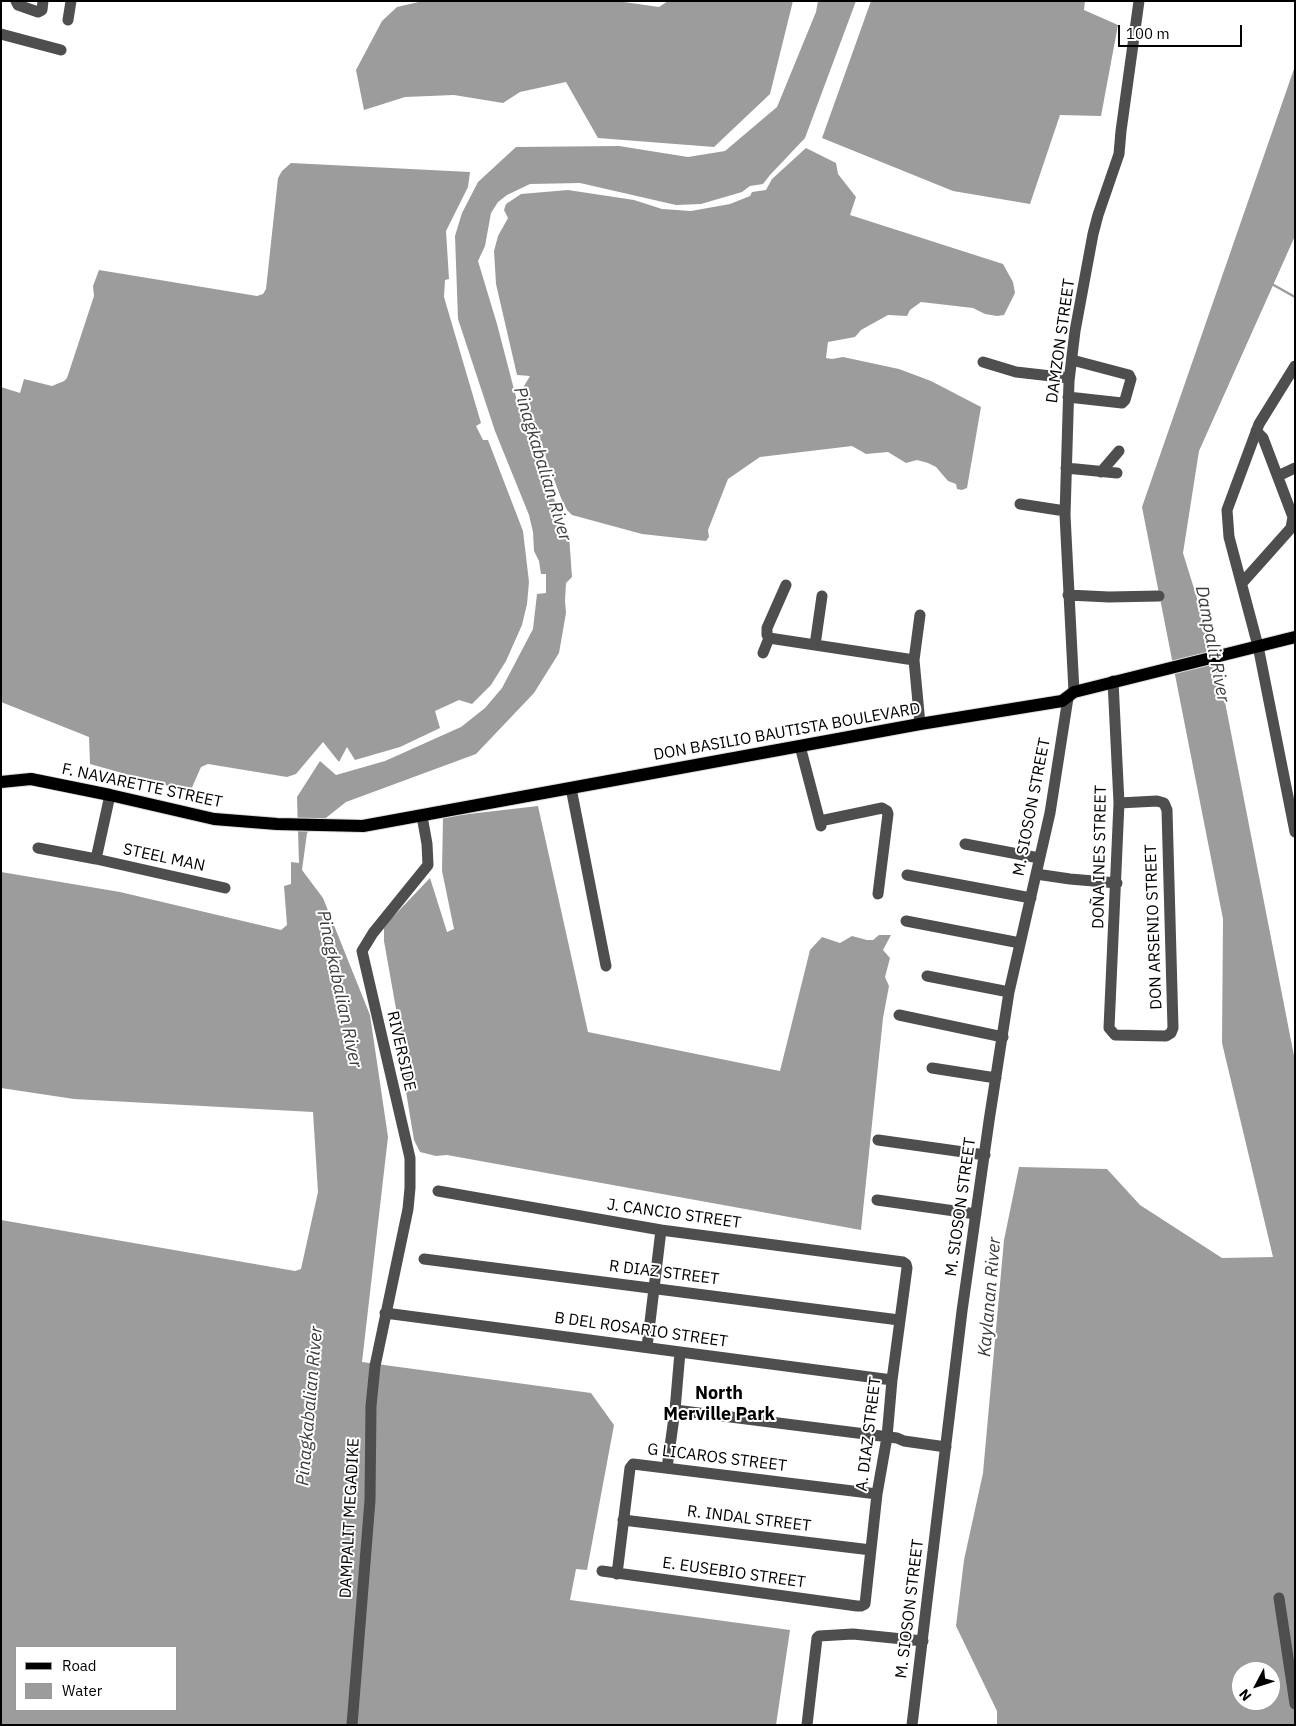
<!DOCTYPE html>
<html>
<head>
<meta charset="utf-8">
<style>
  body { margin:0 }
  #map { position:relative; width:1296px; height:1726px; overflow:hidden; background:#fff; font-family:"IBM Plex Sans",sans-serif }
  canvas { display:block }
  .frame { position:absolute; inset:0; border:2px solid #000; pointer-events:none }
  .legend { position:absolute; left:15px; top:1646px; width:162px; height:65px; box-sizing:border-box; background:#fff; border:1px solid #999; margin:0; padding:6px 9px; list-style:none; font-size:15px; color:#000 }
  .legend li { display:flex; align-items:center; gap:10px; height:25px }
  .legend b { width:25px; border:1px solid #999 }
  .north { position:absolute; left:1231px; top:1661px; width:50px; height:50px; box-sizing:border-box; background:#fff; border:1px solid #999; border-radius:50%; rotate:230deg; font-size:14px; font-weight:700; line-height:20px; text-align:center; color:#000 }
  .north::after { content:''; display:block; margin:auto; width:18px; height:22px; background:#000; clip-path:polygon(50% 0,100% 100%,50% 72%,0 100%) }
  .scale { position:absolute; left:1118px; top:25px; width:124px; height:22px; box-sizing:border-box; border:2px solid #000; border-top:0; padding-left:6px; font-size:15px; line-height:18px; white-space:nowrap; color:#000; -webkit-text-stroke:4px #fff; paint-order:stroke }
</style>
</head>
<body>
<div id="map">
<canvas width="1296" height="1726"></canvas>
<div class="frame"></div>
<ul class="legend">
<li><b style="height:6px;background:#000"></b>Road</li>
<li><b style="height:14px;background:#9c9c9c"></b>Water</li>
</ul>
<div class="north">N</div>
<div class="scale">100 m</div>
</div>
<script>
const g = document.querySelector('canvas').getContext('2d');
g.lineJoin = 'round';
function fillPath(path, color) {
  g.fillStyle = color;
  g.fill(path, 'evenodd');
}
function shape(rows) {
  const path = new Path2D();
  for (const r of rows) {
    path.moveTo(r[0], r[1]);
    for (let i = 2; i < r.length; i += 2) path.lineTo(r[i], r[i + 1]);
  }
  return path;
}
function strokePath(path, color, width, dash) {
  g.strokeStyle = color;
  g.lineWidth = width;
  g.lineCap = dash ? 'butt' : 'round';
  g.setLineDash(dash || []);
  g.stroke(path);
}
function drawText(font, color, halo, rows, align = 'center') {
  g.font = font + ' "IBM Plex Sans",sans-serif';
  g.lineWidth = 4;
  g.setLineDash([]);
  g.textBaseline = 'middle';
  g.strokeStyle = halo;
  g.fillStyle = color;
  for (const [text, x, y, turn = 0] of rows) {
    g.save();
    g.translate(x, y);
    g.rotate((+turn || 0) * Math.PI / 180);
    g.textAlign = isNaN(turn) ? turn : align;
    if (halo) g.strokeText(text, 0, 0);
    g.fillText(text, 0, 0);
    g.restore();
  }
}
fillPath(shape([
  [423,1,617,1,659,7,668,1,793,1,770,94,714,147,598,138,566,82,520,92,503,103,454,95,405,97,364,110,356,70,382,21,397,7],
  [818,1,856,1,805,138,770,175,763,184,750,186,742,192,701,204,676,205,580,183,530,184,507,195,498,202,491,213,485,246,478,261,497,324,523,424,559,511,554,514,561,538,569,535,572,577,566,583,565,601,566,613,559,653,534,693,476,754,346,802,307,833,302,870,323,898,370,1015,388,1137,362,1362,591,1393,614,1425,587,1570,576,1569,570,1600,790,1630,776,1725,1,1725,1,1220,295,1271,301,1269,318,1192,313,1112,74,1099,1,1088,1,872,120,892,281,930,287,925,284,886,291,884,291,862,299,863,297,797,320,761,336,775,385,761,461,727,485,708,502,688,533,629,537,594,546,593,546,574,541,574,539,561,534,551,533,532,529,515,495,431,458,319,455,236,462,213,478,182,516,147,619,146,688,157,725,151,777,107,816,12],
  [16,1647,176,1647,176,1710,16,1710],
  [871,1,1085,1,1084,10,1118,25,1101,116,1060,115,1030,204,953,191,822,138],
  [1295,66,1295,236,1199,451,1183,553,1218,666,1295,1061,1295,1725,997,1725,997,1711,956,1626,964,1560,983,1473,1004,1240,1019,1167,1107,1169,1140,1205,1222,1258,1273,1257,1222,1043,1223,919,1142,507],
  [1241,1671,1271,1671,1271,1701,1241,1701],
  [806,148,836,163,838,174,856,197,850,215,1003,264,1013,282,1015,293,1004,315,997,316,985,314,973,308,921,302,910,310,907,316,888,315,861,330,855,337,828,342,826,358,832,359,843,357,899,369,931,381,981,407,967,488,962,490,957,489,956,484,948,481,936,467,928,463,917,460,906,463,888,452,866,454,852,446,760,457,728,479,708,530,709,537,706,541,642,534,572,515,567,510,561,498,521,391,530,376,517,375,496,284,494,251,498,236,508,218,504,210,506,204,521,194,568,190,634,200,662,209,691,211,730,204,750,196,752,192,766,190,772,179],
  [291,163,470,172,468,187,446,231,449,279,445,280,444,297,481,423,476,426,483,440,488,440,523,531,529,582,527,604,522,625,506,661,491,685,472,704,459,700,435,711,440,728,400,747,355,760,347,747,339,762,323,742,296,774,287,777,208,764,201,767,190,792,90,764,89,737,1,702,1,387,20,393,24,379,52,386,64,381,67,378,94,296,93,286,99,270,257,296,263,294,266,289,278,178,282,171],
  [538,806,588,1032,780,1071,810,950,822,937,840,943,852,936,867,940,873,940,879,935,891,935,883,950,890,958,885,977,889,986,883,1018,861,1230,447,1155,436,1156,420,1152,414,1140,396,1031,398,1020,384,941,384,928,389,921,430,878,447,932,454,929,442,871,443,817]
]), '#9c9c9c');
strokePath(shape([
  [1270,283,1295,297]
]), '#9c9c9c', 2.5);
const major = shape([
  [1,782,31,779,110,795,214,819,277,824,363,826,920,724,1062,701,1074,692,1295,637]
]);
strokePath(major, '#dbdbdb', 14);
strokePath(shape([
  [16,1,18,5,38,12,42,10,43,1],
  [68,20,71,1],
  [1,34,61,50],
  [983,362,1016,372,1069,378],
  [1295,366,1259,424,1227,510,1229,537,1258,646,1295,832],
  [1068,397,1122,403,1125,400,1131,379,1129,375,1072,360],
  [1066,468,1117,473],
  [1101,472,1119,451],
  [1278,476,1295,468],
  [1020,504,1065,511],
  [1242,583,1291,528,1293,517,1263,438,1256,431],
  [786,585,767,628,767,635,769,638,914,660],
  [1068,595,1109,597,1159,596],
  [920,615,914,660,920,724],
  [815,645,822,596],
  [763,653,769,638],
  [1113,681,1119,803,1109,1028,1115,1035,1166,1036,1171,1033,1173,1028,1167,810,1164,803,1157,801,1119,803],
  [1074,692,1065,515,1069,381,1075,331,1093,234,1098,215,1119,154,1121,131,1139,1],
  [800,746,821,826],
  [571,788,606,966],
  [820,821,882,808,887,811,888,814,878,894],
  [965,844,1039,858],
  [38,848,96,859,225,888],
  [96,859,110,795],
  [1036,874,1070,879,1117,883],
  [907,875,1031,898],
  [906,921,1020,943],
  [927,976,1009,992],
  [899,1015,1003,1037],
  [932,1068,996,1078],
  [878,1140,985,1155],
  [438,1191,661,1230,903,1262,906,1264,907,1268,892,1380,887,1437,877,1494,865,1604,861,1606,857,1606,602,1571],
  [877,1200,976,1214],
  [424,1259,899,1320],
  [385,1313,892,1380],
  [647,1347,661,1230],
  [675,1410,897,1438,904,1441,946,1447],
  [667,1468,675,1410,680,1352],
  [623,1520,871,1550],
  [617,1574,630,1468,633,1464,877,1494],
  [1279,1598,1295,1704],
  [352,1725,370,1500,371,1406,375,1366,408,1209,410,1188,410,1158,362,951,373,933,428,865,427,844,422,816],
  [807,1725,817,1638,819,1636,853,1634,923,1641],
  [912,1725,962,1311,989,1121,1009,992,1050,813,1068,698]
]), '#4e4e4e', 11);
strokePath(major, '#000', 12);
drawText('16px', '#000', '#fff', [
  ["DAMZON STREET",1061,341,-82],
  ["DON BASILIO BAUTISTA BOULEVARD",787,732,-10],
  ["F. NAVARETTE STREET",142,786,12],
  ["M. SIOSON STREET",1032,807,-79],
  ["DOÑA INES STREET",1100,857,-89],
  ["STEEL MAN",164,858,12],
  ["DON ARSENIO STREET",1154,927,-92],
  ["RIVERSIDE",401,1051,77],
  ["M. SIOSON STREET",961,1207,-82],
  ["J. CANCIO STREET",674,1214,8],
  ["R DIAZ STREET",664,1273,7],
  ["B DEL ROSARIO STREET",641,1330,8],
  ["A. DIAZ STREET",869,1434,-83],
  ["G LICAROS STREET",717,1458,7],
  ["DAMPALIT MEGADIKE",350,1518,-87],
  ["R. INDAL STREET",749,1519,7],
  ["E. EUSEBIO STREET",734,1573,8],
  ["M. SIOSON STREET",910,1609,-83]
]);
drawText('italic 18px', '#3d3d3d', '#fff', [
  ["Pinagkabalian River",542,464,73],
  ["Dampalit River",1212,644,79],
  ["Pinagkabalian River",339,989,78],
  ["Kaylanan River",990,1297,-85],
  ["Pinagkabalian River",310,1406,-85]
]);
drawText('bold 18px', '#000', '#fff', [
  ["North",719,1394],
  ["Merville Park",719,1415]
]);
</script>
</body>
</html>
